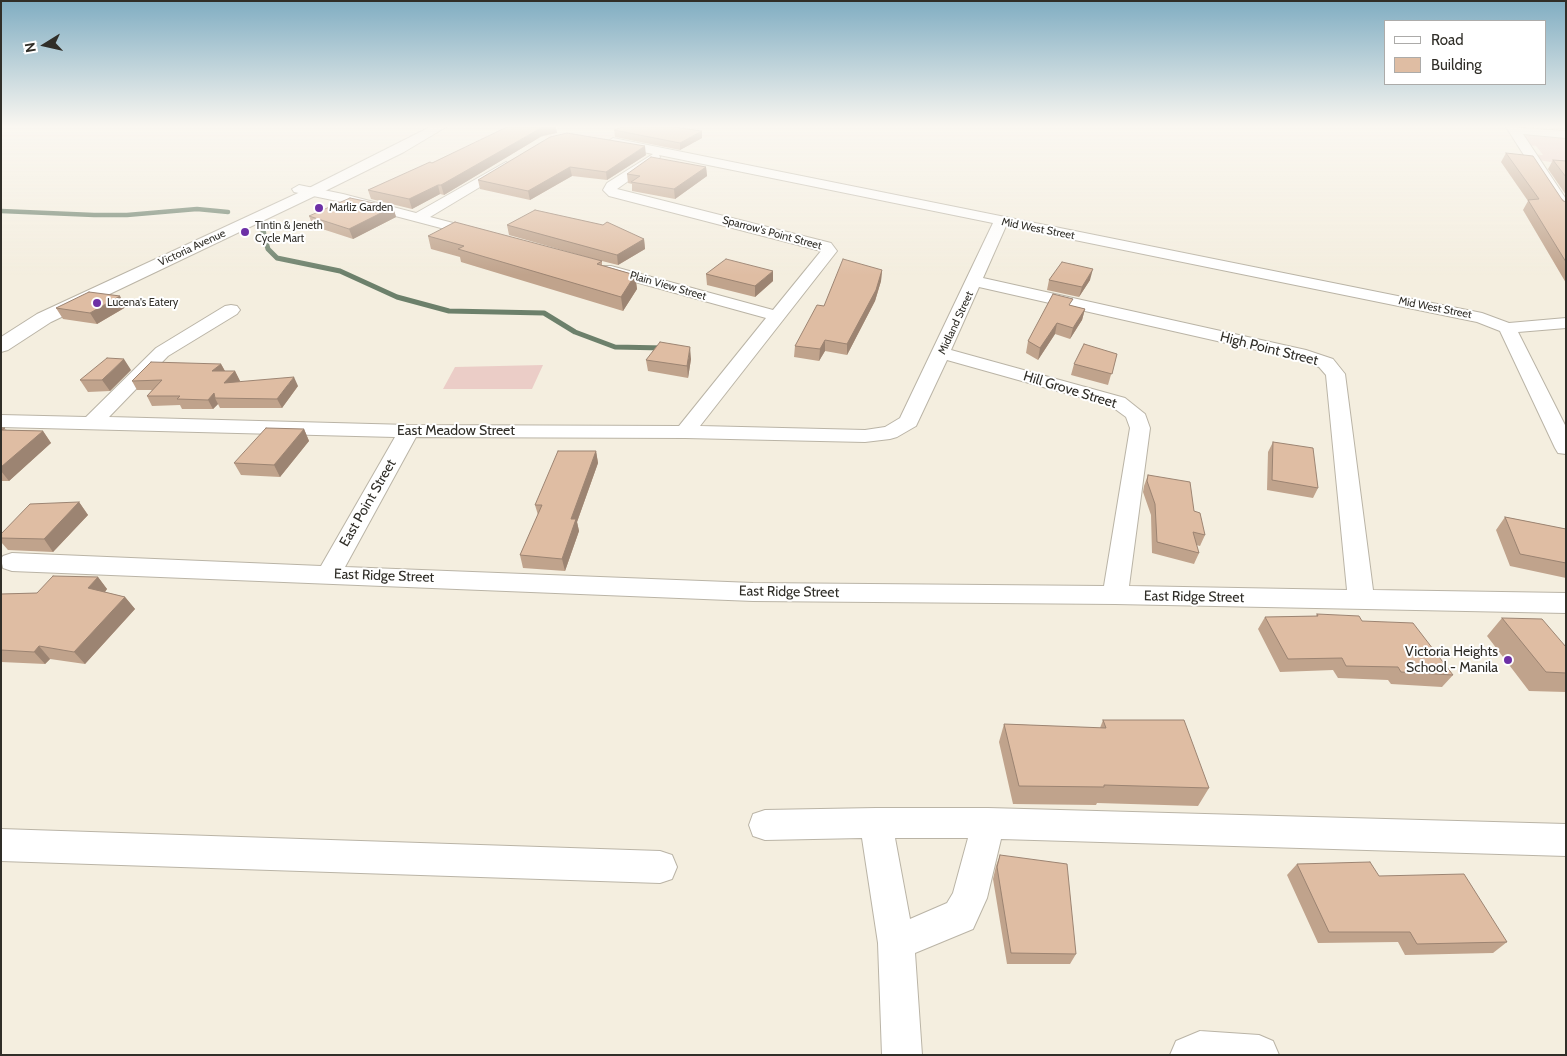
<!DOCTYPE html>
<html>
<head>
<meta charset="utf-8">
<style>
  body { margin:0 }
  #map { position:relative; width:1567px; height:1056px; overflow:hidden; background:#f4eedf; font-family:Cabin,sans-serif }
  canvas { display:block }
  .frame { position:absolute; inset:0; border:2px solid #302e28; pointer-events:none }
  .legend { position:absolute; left:1384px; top:20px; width:162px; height:65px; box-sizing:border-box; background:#fff; border:1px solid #acaba9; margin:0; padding:6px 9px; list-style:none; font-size:15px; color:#302e28 }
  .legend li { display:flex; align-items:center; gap:10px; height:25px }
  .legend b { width:25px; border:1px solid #acaba9 }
  .north { position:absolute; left:20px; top:20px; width:50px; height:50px; -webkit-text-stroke:4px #fff; paint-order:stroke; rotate:260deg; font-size:14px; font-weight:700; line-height:20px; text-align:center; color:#302e28 }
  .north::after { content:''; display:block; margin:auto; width:18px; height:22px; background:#302e28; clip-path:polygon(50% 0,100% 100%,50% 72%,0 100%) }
</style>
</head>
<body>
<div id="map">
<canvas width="1567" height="1056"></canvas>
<div class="frame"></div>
<ul class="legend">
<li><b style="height:6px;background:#fff"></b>Road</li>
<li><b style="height:14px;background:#dfbda3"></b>Building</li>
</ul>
<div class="north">N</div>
</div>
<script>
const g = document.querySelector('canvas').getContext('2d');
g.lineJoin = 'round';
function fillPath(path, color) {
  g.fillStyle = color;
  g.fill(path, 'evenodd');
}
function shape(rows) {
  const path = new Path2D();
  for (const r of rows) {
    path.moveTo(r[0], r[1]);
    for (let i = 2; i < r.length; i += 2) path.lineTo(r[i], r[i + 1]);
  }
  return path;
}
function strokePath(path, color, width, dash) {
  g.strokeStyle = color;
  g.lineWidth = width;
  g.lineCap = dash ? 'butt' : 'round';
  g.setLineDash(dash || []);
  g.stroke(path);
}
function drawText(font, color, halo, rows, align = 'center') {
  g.font = font + ' Cabin,sans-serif';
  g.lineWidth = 4;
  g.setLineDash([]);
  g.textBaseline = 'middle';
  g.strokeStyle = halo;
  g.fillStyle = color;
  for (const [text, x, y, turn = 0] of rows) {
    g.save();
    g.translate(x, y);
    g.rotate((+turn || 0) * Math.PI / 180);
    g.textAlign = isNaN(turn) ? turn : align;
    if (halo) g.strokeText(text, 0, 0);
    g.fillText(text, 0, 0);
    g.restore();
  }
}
fillPath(shape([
  [1516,132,1566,137,1566,164,1537,160,1533,154,1543,155,1536,146,1526,145],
  [543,365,532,389,443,389,455,367]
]), '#ebcdc7');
strokePath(shape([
  [1,211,94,215,127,215,197,209,228,212],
  [261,224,264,233]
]), '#6c806b', 4.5);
strokePath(shape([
  [263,232,268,249,277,258,340,271,397,297,449,311,544,313,575,332,615,347,664,348]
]), '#6c806b', 5);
const minor = shape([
  [1506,127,1566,131,1566,138,1523,134,1566,199,1566,214,1559,210,1506,127],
  [613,138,1482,313,1509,323,1566,318,1566,328,1518,332,1566,427,1566,454,1558,453,1555,448,1500,331,1477,322,1006,226,983,278,1306,350,1333,359,1345,374,1373,590,1566,593,1566,613,1115,604,753,601,12,571,3,568,1,559,3,556,12,553,321,566,395,437,1,427,1,415,86,417,156,348,225,306,231,305,237,306,240,310,237,314,168,356,109,417,409,425,679,426,766,318,599,272,597,269,599,266,611,266,773,310,821,251,609,196,603,190,607,183,653,154,609,145,607,142,613,138],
  [659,155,993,223,900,418,885,427,865,430,700,426,837,251,831,243,617,189,658,160,660,157,659,155],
  [979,287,1301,360,1319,367,1326,375,1347,590,1129,586,1150,428,1145,414,1125,398,951,350,979,287],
  [947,360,1111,406,1126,417,1130,428,1104,586,753,583,345,567,416,437,685,438,865,442,890,439,897,437,916,426,947,360],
  [506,162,512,166,510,169,430,217,484,231,486,234,484,237,479,238,342,202,294,192,292,189,299,185,343,194,416,213,506,162],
  [876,808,988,808,1566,824,1566,856,1001,839,987,898,973,929,915,953,922,1055,882,1055,878,943,862,838,765,840,753,836,749,825,753,814,765,810,876,808],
  [895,838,968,838,953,893,947,903,910,919,895,838],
  [1,829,660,851,672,855,677,867,672,879,660,883,1,861,1,829],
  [1200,1031,1259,1035,1273,1041,1279,1055,1170,1055,1176,1041,1200,1031]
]);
const secondary = shape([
  [430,127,446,127,404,152,319,194,51,322,8,350,1,352,1,337,37,314,309,188,430,127]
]);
strokePath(minor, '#bab4a6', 2);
strokePath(secondary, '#bab4a6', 2);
fillPath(minor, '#fff');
fillPath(secondary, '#fff');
fillPath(shape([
  [614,130,702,138,680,150,615,137],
  [557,133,542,136,444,195,440,194,412,209,371,199,368,190,432,163],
  [1506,153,1566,202,1566,283,1523,210,1528,201,1501,162],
  [646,155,607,180,572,176,530,200,480,189,478,180],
  [1553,160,1566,161,1566,195,1548,169],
  [706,167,707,176,675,199,632,191,632,184,628,183,627,174],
  [393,207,396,217,353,239,313,226,309,216],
  [507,225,644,239,645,249,618,265,602,261,602,265,635,275,637,289,623,311,461,262,460,257,431,249,428,236,597,260,509,235],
  [882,270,881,281,875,301,847,355,825,351,819,361,794,357,795,346,824,306],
  [706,274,773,281,755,297,707,285],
  [1049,280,1090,280,1079,297,1047,290],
  [1072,306,1085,309,1082,320,1070,339,1055,334,1038,360,1026,353,1028,341],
  [126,307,97,324,63,319,56,308],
  [1117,354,1108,385,1071,375,1074,364],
  [691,359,688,378,648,371,646,360],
  [221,364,225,371,235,371,240,381,239,382,298,386,282,408,220,408,218,404,213,409,182,409,180,405,152,406,147,396,152,390,137,390,132,381],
  [131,370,110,391,88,392,80,380],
  [1,428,7,430,43,431,51,443,9,481,1,481],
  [304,429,309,441,280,477,241,475,234,463],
  [1273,442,1318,488,1313,498,1267,490,1268,452],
  [596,451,598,463,577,522,579,531,565,571,523,568,520,555,538,515,535,505],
  [1148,475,1194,511,1205,535,1200,546,1196,545,1199,553,1194,564,1152,553,1151,515,1143,492,1144,486],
  [79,502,88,515,53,552,8,550,1,542,1,534],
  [1505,517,1566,529,1566,578,1510,566,1496,530],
  [98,577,107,589,105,592,125,597,135,609,85,664,50,659,45,664,1,662,1,594,37,593],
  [1317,614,1362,621,1453,675,1442,687,1391,684,1388,680,1338,678,1333,670,1280,672,1258,629,1265,617,1316,616],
  [1502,618,1566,647,1566,692,1529,691,1487,636],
  [1103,720,1209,788,1198,806,1097,803,1096,805,1013,804,999,742,1004,724,1100,728],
  [1000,855,1076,954,1070,964,1007,964,993,879,996,866],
  [1297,864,1379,876,1507,942,1493,953,1405,955,1398,942,1318,943,1287,875]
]), '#c0a38c');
fillPath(shape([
  [545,127,556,127,557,133,542,136,444,195,441,185,541,128],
  [702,131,702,138,680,150,680,143],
  [645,146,646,155,607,180,606,172],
  [570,167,572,176,530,200,528,191],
  [706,167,707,176,675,199,674,189],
  [438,185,440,194,412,209,409,199],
  [393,207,396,217,353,239,349,229],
  [644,239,645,249,618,265,617,255],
  [1093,269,1090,280,1079,297,1082,287],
  [882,270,881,281,875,301,847,355,847,344],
  [773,271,773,281,755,297,755,286],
  [635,275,637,289,623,311,621,297],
  [120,296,126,307,97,324,90,313],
  [1085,309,1082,320,1070,339,1073,328],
  [1057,323,1055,334,1038,360,1040,348],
  [825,340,825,351,819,361,820,349],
  [690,347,691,359,688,378,687,366],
  [124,359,131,370,110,391,102,380],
  [221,364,226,373,212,371],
  [235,371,240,381,229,393,224,383],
  [294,377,298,386,282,408,277,399],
  [214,393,215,398,218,404,213,409,208,400],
  [304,429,309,441,280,477,274,465],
  [43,431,51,443,9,481,1,471,1,467],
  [596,451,598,463,577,522,579,531,565,571,562,559,571,519],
  [79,502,88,515,53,552,44,539],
  [98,577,107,589,98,601,88,588],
  [125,597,135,609,85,664,74,652],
  [39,646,50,659,45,664,34,652]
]), '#9c8472');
const building = shape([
  [507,127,545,127,541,128,441,185,438,185,409,199,368,190,430,162,432,163,507,127],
  [622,127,674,127,702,131,680,143,614,130,622,127],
  [567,133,645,146,606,172,570,167,528,191,478,180,550,137,567,133],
  [1506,153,1533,156,1563,201,1566,202,1566,262,1528,200,1539,199,1506,153],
  [651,157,706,167,674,189,631,182,640,176,627,174,651,157],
  [1553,160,1566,161,1566,177,1553,160],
  [350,198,393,207,349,229,309,216,350,198],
  [535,210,603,225,607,222,644,239,617,255,507,225,535,210],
  [455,222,602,261,597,264,635,275,621,297,458,249,464,246,428,236,455,222],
  [726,259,773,271,755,286,706,274,726,259],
  [843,259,882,270,876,290,847,344,825,340,820,349,795,346,817,305,824,306,843,259],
  [1062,262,1093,269,1082,287,1049,280,1062,262],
  [89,292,120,296,90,313,56,308,89,292],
  [1053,294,1073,299,1069,305,1085,309,1073,328,1057,323,1040,348,1028,341,1053,294],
  [660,342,690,347,687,366,646,360,660,342],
  [1084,344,1117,354,1112,374,1074,364,1084,344],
  [107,358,124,359,102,380,80,380,107,358],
  [151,362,221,364,212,371,235,371,224,383,294,377,277,399,215,398,214,393,208,400,177,399,180,396,147,396,162,380,132,381,151,362],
  [1,428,5,428,1,430,43,431,1,467,1,428],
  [266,428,304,429,274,465,234,463,266,428],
  [1273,442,1313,448,1318,488,1272,480,1273,442],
  [558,451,596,451,571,519,576,519,562,559,520,555,542,505,535,505,558,451],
  [1148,475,1190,482,1194,511,1200,513,1205,535,1193,532,1199,553,1157,542,1155,504,1147,481,1148,475],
  [79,502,44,539,1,538,1,534,30,504,79,502],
  [1505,517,1566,529,1566,563,1520,554,1505,517],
  [53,576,98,577,88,588,125,597,74,652,39,646,34,652,1,650,1,594,37,593,53,576],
  [1317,614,1359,616,1362,621,1413,623,1453,675,1401,672,1398,667,1346,666,1342,658,1288,659,1265,617,1318,616,1317,614],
  [1502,618,1542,619,1566,647,1566,673,1546,672,1502,618],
  [1103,720,1184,720,1209,788,1104,785,1104,787,1019,786,1004,724,1106,728,1103,720],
  [1000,855,1067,864,1076,954,1011,953,997,867,1000,855],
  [1370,862,1379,876,1464,874,1507,942,1417,944,1410,932,1329,932,1297,864,1370,862]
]);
fillPath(building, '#dfbda3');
strokePath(building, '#9c8472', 1);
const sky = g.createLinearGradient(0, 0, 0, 275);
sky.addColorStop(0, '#80adc2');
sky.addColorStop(0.46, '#faf7f1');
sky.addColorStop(1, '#faf7f100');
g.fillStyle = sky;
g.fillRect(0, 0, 1567, 275);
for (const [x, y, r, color] of [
  [319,208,5,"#6d30a6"],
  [245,232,5,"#6d30a6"],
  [97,303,5,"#6d30a6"],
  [1508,660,5,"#6d30a6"]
]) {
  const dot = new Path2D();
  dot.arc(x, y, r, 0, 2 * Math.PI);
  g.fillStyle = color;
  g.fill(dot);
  strokePath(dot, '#fff', 2);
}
drawText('11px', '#302e28', '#fff', [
  ["Marliz Garden",329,208],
  ["Tintin & Jeneth",255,226],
  ["Cycle Mart",255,239],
  ["Lucena's Eatery",107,303]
], 'left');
drawText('11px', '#302e28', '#fff', [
  ["Mid West Street",1038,229,11],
  ["Sparrow's Point Street",772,233,15],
  ["Victoria Avenue",192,248,-25],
  ["Plain View Street",668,286,16],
  ["Mid West Street",1435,308,11],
  ["Midland Street",956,323,-65]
]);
drawText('14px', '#302e28', '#fff', [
  ["High Point Street",1269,349,14],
  ["Hill Grove Street",1070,390,17],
  ["East Meadow Street",456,431],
  ["East Point Street",368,503,-60],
  ["East Ridge Street",384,576,2],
  ["East Ridge Street",789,592,1],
  ["East Ridge Street",1194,597,1]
]);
drawText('14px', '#302e28', '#fff', [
  ["Victoria Heights",1498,652],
  ["School - Manila",1498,668]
], 'right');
</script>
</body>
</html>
